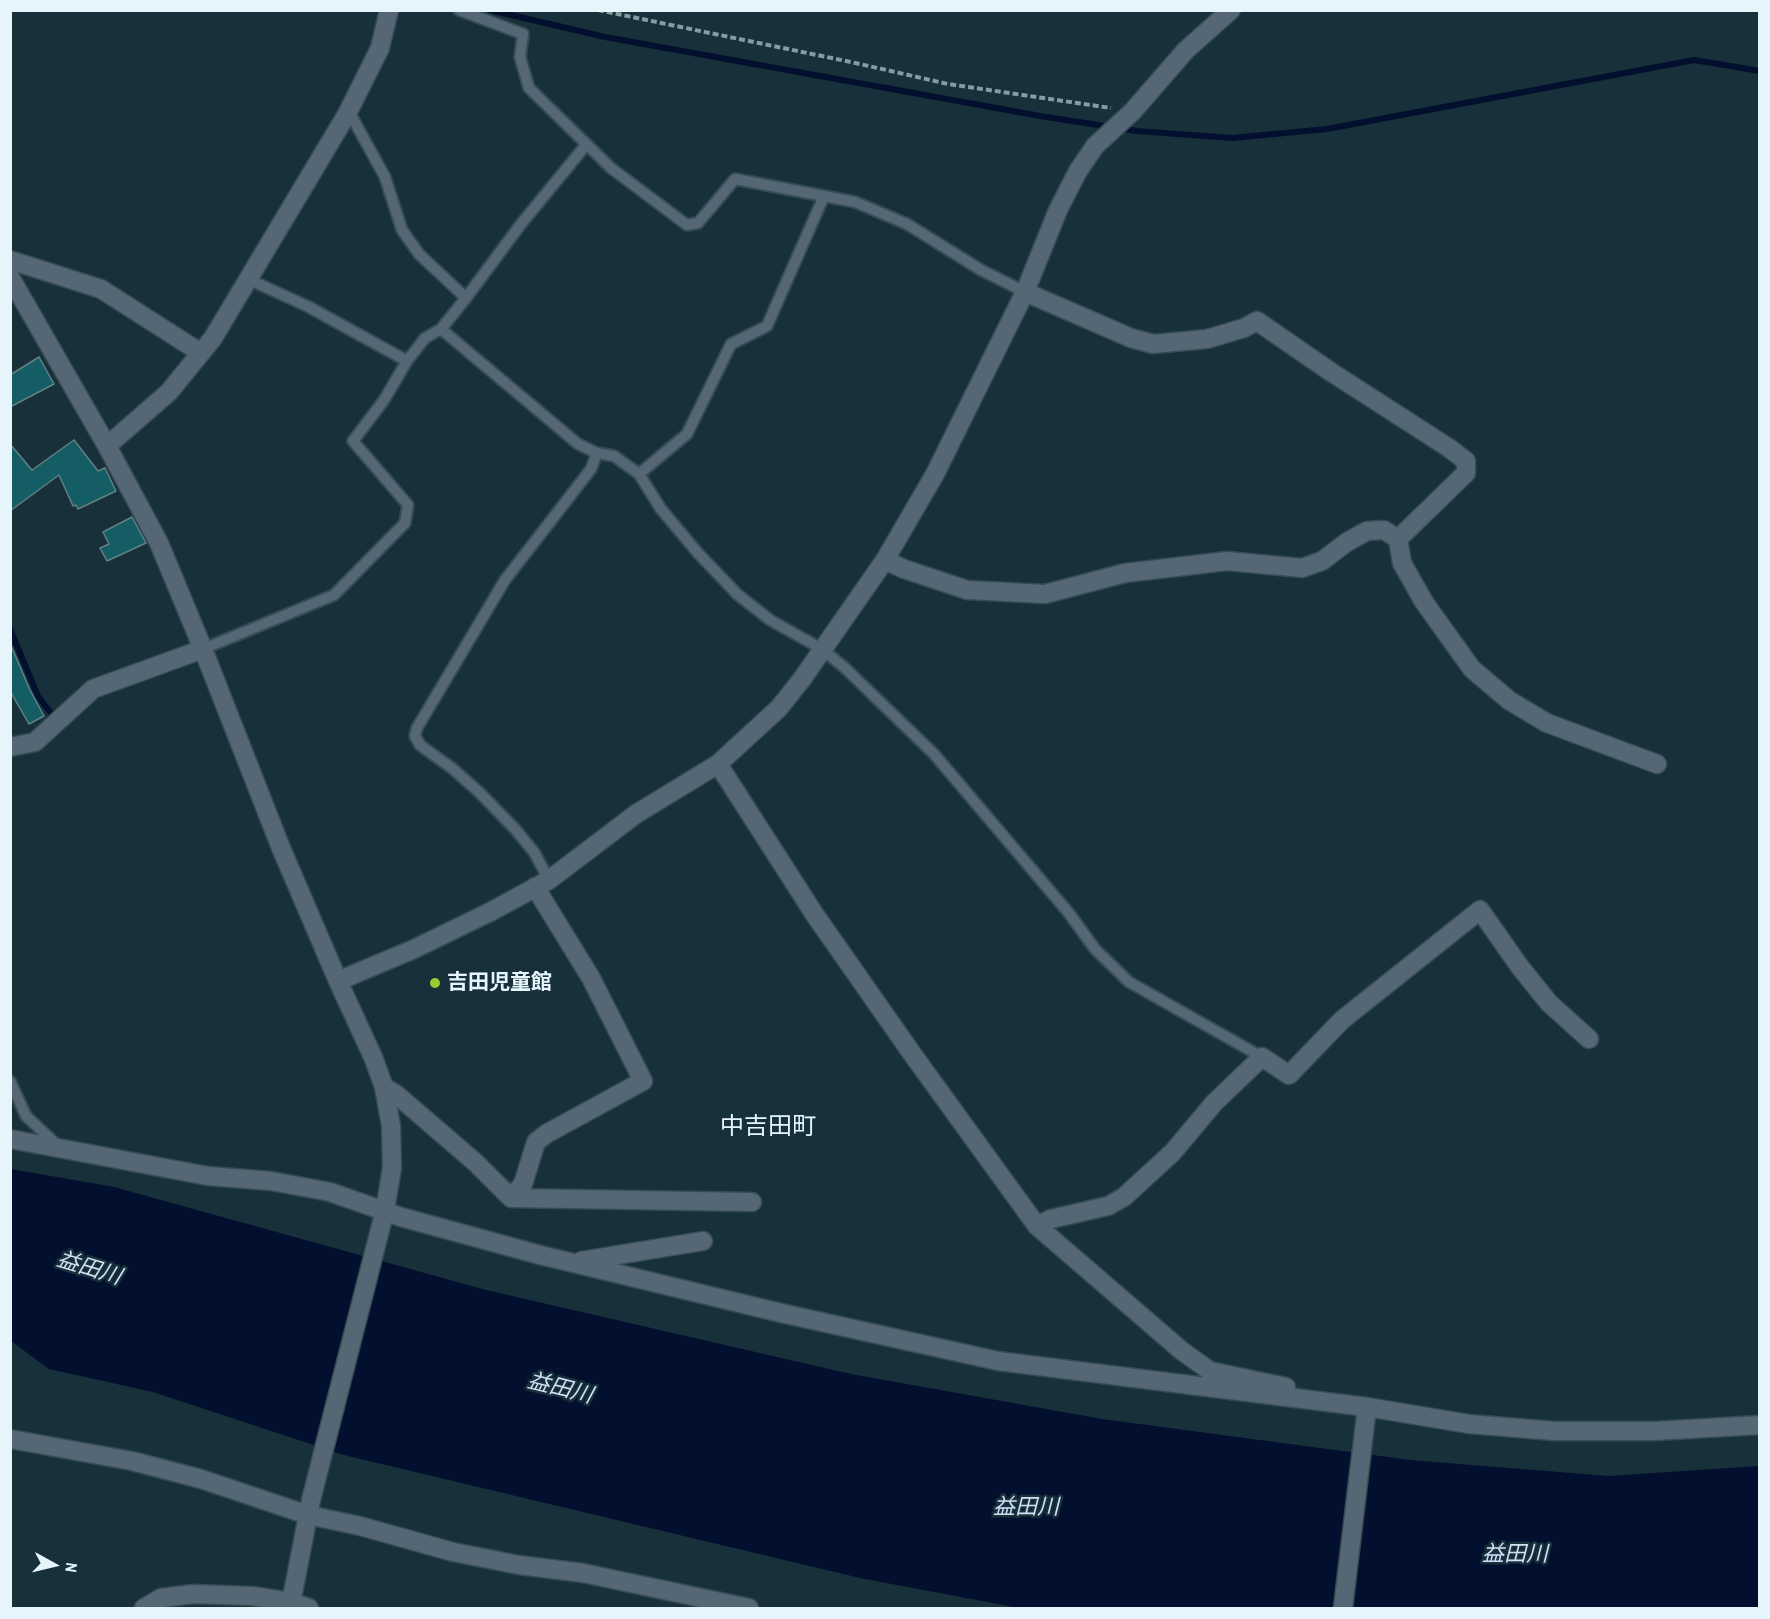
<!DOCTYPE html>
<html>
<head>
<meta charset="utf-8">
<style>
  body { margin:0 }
  #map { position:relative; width:1770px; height:1619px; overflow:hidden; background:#173039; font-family:"Archivo Narrow",sans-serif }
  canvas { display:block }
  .frame { position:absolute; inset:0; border:12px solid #e6f5fb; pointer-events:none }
  .north { position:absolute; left:24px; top:1535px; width:60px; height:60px; -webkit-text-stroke:4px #173039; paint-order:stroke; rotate:98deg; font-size:16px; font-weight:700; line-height:24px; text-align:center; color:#e6f5fb }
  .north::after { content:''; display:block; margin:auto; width:21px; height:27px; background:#e6f5fb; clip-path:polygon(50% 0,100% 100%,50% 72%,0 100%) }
</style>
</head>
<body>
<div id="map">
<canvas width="1770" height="1619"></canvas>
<div class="frame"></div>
<div class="north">N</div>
</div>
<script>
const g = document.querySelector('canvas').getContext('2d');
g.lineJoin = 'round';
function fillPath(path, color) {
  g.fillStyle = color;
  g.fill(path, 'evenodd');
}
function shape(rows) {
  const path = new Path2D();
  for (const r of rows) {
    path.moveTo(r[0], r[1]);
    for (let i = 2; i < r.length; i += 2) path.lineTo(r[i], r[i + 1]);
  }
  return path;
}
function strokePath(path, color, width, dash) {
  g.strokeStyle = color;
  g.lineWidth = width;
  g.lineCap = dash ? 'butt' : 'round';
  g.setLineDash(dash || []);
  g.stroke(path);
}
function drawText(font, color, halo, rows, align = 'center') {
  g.font = font + ' "Archivo Narrow","Noto Sans JP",sans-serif';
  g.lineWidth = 5;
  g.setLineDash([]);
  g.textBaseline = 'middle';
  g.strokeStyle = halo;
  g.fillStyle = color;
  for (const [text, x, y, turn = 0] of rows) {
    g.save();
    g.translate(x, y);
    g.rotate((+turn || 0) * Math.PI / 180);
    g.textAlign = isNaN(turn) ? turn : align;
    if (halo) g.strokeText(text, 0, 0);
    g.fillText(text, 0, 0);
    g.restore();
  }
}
fillPath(shape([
  [11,1169,114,1187,486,1290,851,1374,1102,1419,1410,1460,1608,1476,1759,1466,1759,1608,1019,1608,860,1578,344,1455,153,1392,49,1369,11,1341]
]), '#020f2f');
strokePath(shape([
  [490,10,605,37,1046,117,1137,131,1232,138,1327,129,1694,60,1760,71],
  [10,629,38,696,53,716]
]), '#020f2f', 6);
const building = shape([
  [39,357,54,384,10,407,10,375,39,357],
  [74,440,98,471,105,468,116,491,78,509,76,505,73,506,59,475,10,511,10,444,32,470,74,440],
  [132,517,146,543,107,561,100,548,109,544,103,532,132,517],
  [10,643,30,690,44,716,29,724,10,691,10,643]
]);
fillPath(building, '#155d64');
strokePath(building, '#638184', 1.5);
const lane = shape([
  [459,10,523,34,520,57,529,88,611,168,687,225,698,223,735,179,824,196,855,202,907,224,981,270,1025,292],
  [347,114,352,117,385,177,402,230,419,254,466,298,441,329,578,444,597,453,614,456,639,474,661,509,697,552,737,594,770,620,822,649,845,668,934,754,1068,912,1095,949,1129,982,1262,1057],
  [248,279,309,307,407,361,425,338,441,329],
  [466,298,521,224,586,145],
  [639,474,687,434,731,344,767,326,824,196],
  [203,649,334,595,405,523,408,505,353,441,384,400,407,361],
  [549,880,534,852,515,829,480,793,453,769,420,745,415,736,417,728,505,580,591,469,597,453],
  [10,1081,26,1116,57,1145]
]);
const street = shape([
  [10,260,101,289,201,353],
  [10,277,107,446,159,543,203,649,281,848,338,981,373,1057,384,1087,391,1126,392,1168,385,1210,311,1500,290,1608],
  [107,446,169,392,213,338,347,114,380,48,389,10],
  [1398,539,1402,563,1424,602,1472,669,1510,701,1547,723,1657,764],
  [885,560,904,569,967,590,1045,594,1125,573,1227,561,1302,568,1322,561,1347,542,1367,531,1384,530,1398,539,1466,473,1466,461,1449,448,1331,372,1257,321,1244,328,1207,339,1153,344,1131,338,1025,292],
  [10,747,35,742,93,689,203,649],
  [718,764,815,915,913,1055,1037,1226,1182,1351,1210,1371,1286,1387],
  [338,981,414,949,490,912,549,880,636,814,718,764,779,708,802,679,885,560,935,474,1025,292,1058,210,1078,171,1095,146,1133,111,1186,50,1231,10],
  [384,1087,397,1095,476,1163,511,1198,752,1202],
  [10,1139,208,1176,271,1181,330,1192,401,1217,540,1255,781,1313,998,1361,1367,1407,1469,1424,1554,1431,1655,1431,1760,1425],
  [511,1198,523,1184,536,1142,546,1134,643,1081,591,978,535,887],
  [1037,1226,1051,1219,1108,1206,1124,1197,1173,1152,1214,1103,1262,1057,1289,1075,1342,1020,1480,910,1520,967,1549,1003,1589,1039],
  [581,1261,703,1241],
  [10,1439,132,1461,201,1479,308,1515,360,1526,453,1552,519,1565,583,1573,749,1608],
  [144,1608,161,1598,193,1594,252,1596,291,1602,309,1608],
  [1343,1608,1367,1407]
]);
strokePath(lane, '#344c54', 14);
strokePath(street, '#344c54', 21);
strokePath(shape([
  [598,10,851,62,948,84,1111,108]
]), '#879ba2', 4, [6, 3]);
strokePath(lane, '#556674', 10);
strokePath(street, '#556674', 18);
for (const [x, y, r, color] of [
  [435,983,6,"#9acb34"]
]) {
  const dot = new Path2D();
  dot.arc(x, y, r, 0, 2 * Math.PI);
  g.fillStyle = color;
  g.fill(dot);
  strokePath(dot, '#173039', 2);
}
drawText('bold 21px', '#e6f5fb', '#173039', [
  ["吉田児童館",447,983]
], 'left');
drawText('italic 22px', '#d1dff9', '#173039', [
  ["益田川",89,1269,17],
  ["益田川",560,1389,14],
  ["益田川",1026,1508],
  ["益田川",1515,1555]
]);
drawText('24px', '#e6f5fb', '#173039', [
  ["中吉田町",768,1128]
]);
</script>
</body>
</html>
